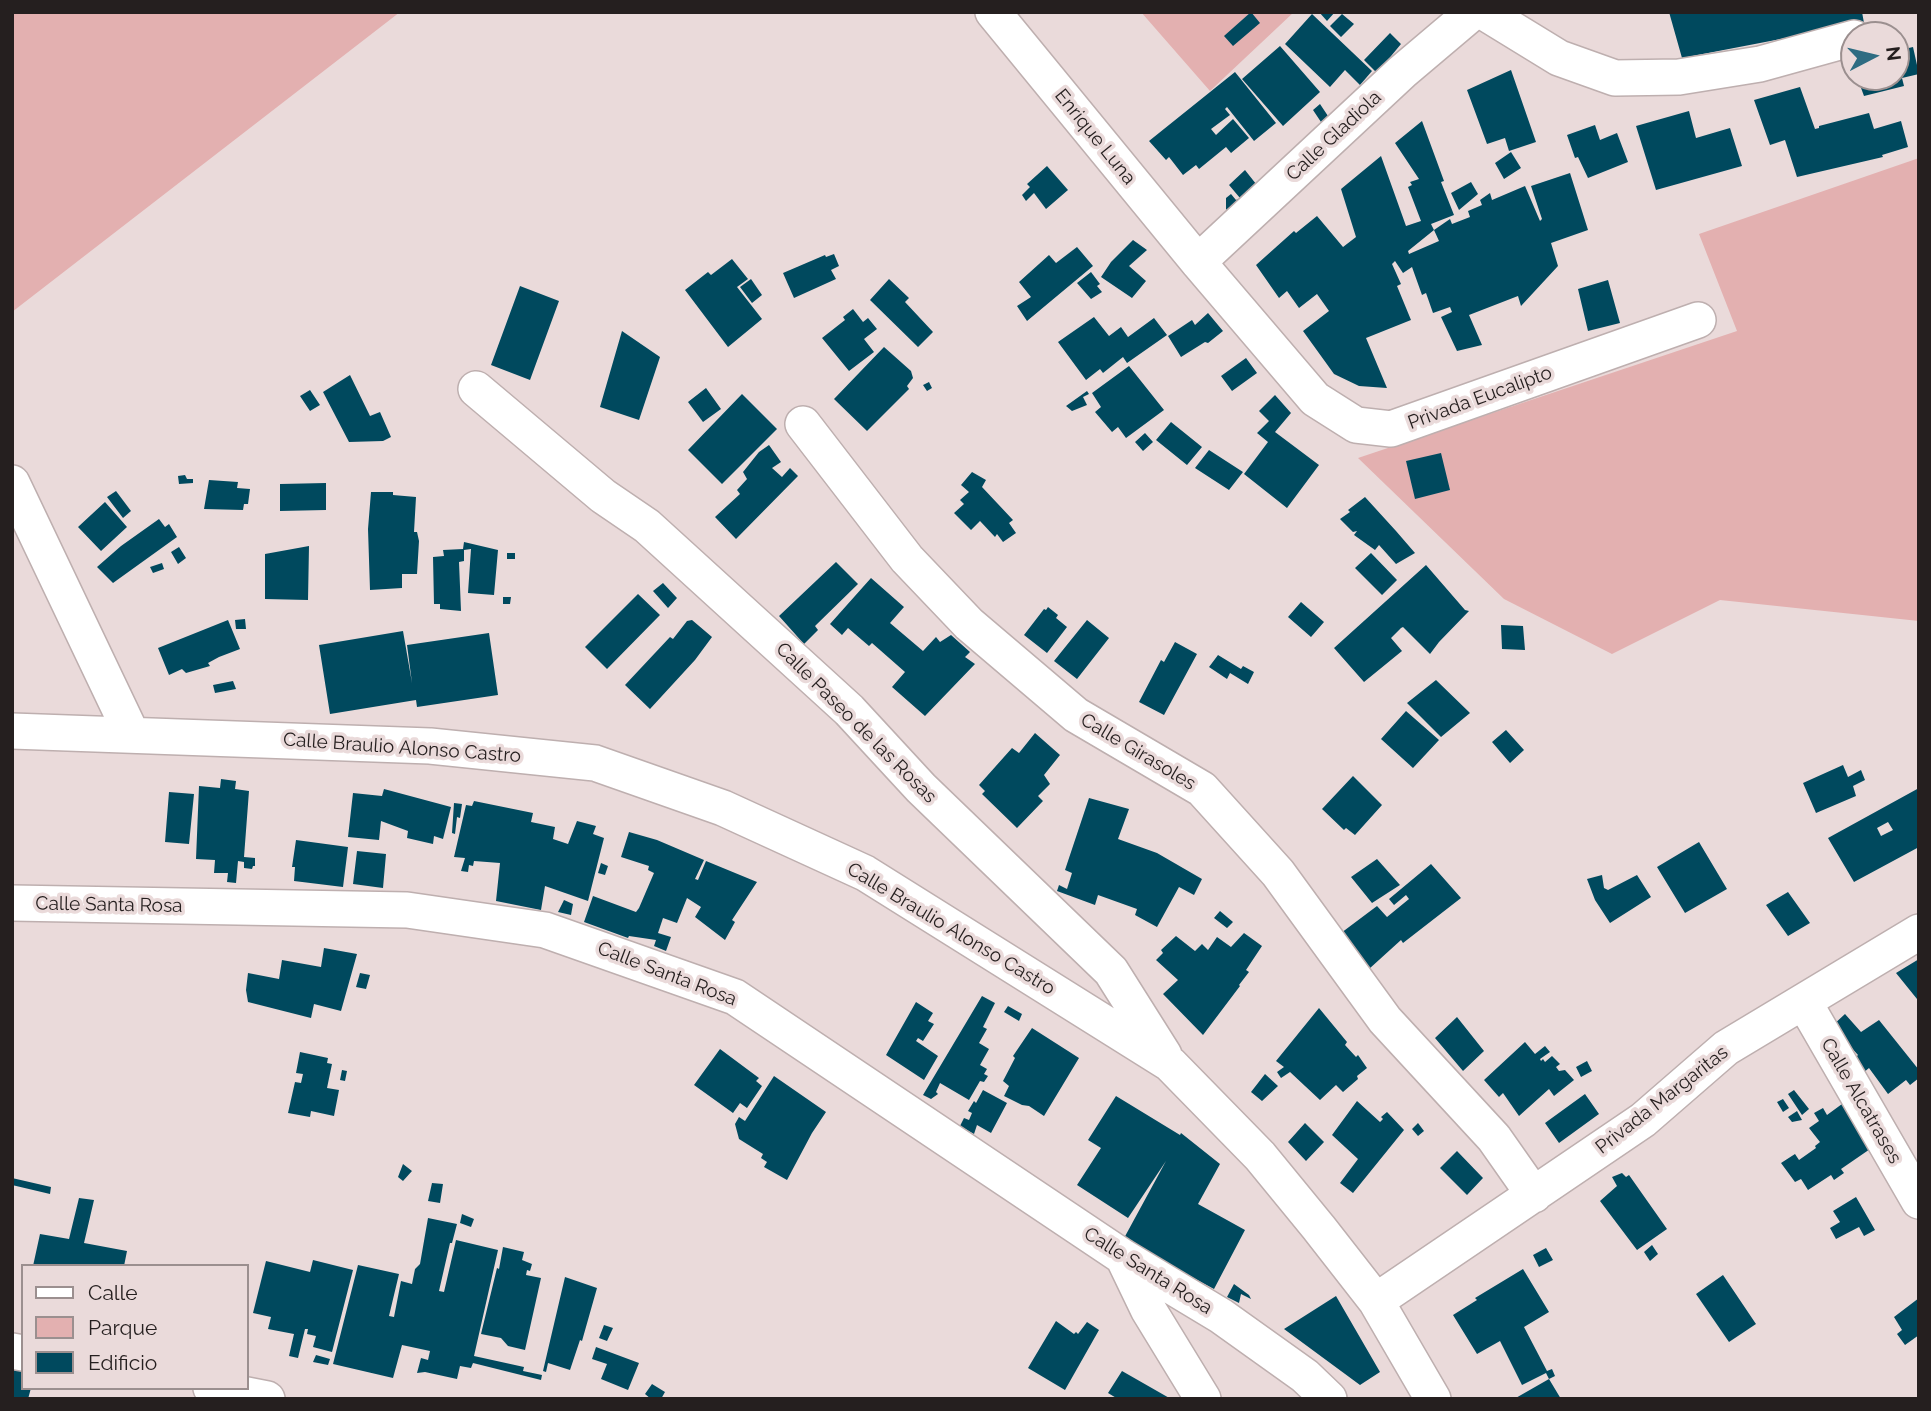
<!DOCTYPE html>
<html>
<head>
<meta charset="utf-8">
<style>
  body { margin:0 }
  #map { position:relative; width:1931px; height:1411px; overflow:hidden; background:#eadada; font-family:Raleway,sans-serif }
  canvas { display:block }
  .frame { position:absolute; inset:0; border:14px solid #251f1f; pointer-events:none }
  .legend { position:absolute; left:21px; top:1264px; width:228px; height:126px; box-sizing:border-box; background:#eadada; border:2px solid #9b8f8f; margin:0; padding:9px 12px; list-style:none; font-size:21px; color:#251f1f }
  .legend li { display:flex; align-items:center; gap:14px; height:35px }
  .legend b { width:35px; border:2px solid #9b8f8f }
  .north { position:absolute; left:1840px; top:21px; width:70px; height:70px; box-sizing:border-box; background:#eadada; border:2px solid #9b8f8f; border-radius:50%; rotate:83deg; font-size:19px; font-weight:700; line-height:28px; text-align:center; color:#251f1f }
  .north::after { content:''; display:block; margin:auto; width:24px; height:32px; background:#2e6c82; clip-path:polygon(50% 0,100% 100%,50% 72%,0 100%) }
</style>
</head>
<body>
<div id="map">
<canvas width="1931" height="1411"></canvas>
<div class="frame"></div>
<ul class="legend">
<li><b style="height:9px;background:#fff"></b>Calle</li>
<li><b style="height:19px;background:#e3b0b0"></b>Parque</li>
<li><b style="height:19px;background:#00495e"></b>Edificio</li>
</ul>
<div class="north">N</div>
</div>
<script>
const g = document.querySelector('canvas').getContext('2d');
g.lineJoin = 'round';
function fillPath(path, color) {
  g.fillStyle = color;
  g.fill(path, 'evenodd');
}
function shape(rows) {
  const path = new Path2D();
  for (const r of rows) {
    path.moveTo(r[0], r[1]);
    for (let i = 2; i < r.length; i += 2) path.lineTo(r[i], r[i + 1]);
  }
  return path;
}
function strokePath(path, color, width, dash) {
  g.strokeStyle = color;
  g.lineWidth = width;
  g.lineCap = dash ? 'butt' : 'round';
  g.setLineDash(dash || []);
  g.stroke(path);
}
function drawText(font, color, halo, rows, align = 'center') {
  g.font = font + ' Raleway,sans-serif';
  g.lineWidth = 7;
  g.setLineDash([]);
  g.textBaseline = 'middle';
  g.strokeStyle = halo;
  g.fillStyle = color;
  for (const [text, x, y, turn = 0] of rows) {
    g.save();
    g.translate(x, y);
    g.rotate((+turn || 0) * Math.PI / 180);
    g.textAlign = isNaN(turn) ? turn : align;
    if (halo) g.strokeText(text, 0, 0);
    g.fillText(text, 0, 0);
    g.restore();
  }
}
fillPath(shape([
  [12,12,400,12,12,312],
  [1141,12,1294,12,1210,91],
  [1919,158,1919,621,1720,600,1612,654,1504,599,1358,458,1737,331,1699,234]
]), '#e3b0b0');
fillPath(shape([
  [1251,12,1260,23,1233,46,1224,36],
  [1319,12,1335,12,1327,21],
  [1669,12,1767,12,1767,14,1777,12,1862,12,1864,23,1682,58],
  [1312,14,1372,71,1360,85,1345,70,1330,87,1285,44],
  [1342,14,1354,24,1341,37,1330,26],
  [1390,33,1401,44,1377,73,1364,60],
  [1280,46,1320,92,1283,126,1242,79],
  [1913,47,1919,74,1902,78,1904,86,1864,96,1857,77,1896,77,1896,51],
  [1511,70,1536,142,1509,151,1505,138,1487,144,1467,90],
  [1235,72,1276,123,1254,141,1227,107,1225,109,1230,115,1211,129,1216,135,1233,119,1249,138,1231,153,1226,147,1199,169,1196,165,1183,175,1169,157,1166,160,1149,141],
  [1800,87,1815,129,1819,128,1819,126,1869,113,1874,129,1901,121,1908,147,1882,155,1883,157,1797,177,1785,140,1770,145,1754,100],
  [1320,104,1330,119,1323,125,1313,110],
  [1689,111,1696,138,1730,128,1742,166,1656,190,1636,126],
  [1422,121,1444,181,1441,182,1454,215,1431,224,1434,230,1408,251,1409,254,1439,241,1434,230,1450,219,1452,224,1470,217,1468,211,1482,205,1480,200,1490,193,1492,200,1525,186,1540,221,1542,219,1531,186,1570,173,1588,230,1551,243,1558,266,1521,306,1518,296,1469,315,1482,345,1457,351,1441,317,1452,312,1450,307,1433,313,1426,293,1422,295,1412,267,1403,273,1395,261,1392,264,1401,284,1397,286,1411,320,1366,338,1387,388,1359,386,1334,374,1303,331,1329,311,1317,294,1299,308,1287,291,1279,298,1256,265,1294,231,1296,233,1317,216,1343,247,1356,237,1341,189,1381,156,1406,226,1421,221,1408,187,1412,185,1410,182,1419,179,1395,143],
  [1595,125,1600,140,1617,133,1628,162,1588,178,1578,157,1575,158,1567,135],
  [1511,152,1521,168,1504,179,1495,163],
  [1047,166,1068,190,1046,209,1034,193,1026,201,1022,195,1030,187,1027,184],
  [1245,170,1260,189,1230,214,1226,209,1226,198,1231,194,1236,200,1240,198,1229,185],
  [1471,182,1478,194,1459,210,1451,193],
  [1133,240,1147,250,1129,266,1146,281,1132,298,1101,277,1111,262],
  [1077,247,1093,266,1027,321,1017,306,1031,297,1019,282,1049,255,1056,263],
  [834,254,839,266,831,270,836,279,794,298,783,273,825,255,826,257],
  [732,259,748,279,737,287,762,319,728,347,685,290,708,272,711,275],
  [1091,272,1100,284,1097,286,1102,292,1091,299,1077,283],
  [751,279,762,295,752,303,740,287],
  [889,279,909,298,905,302,933,332,918,347,870,300],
  [1608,280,1620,323,1588,331,1578,289],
  [520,286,559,301,530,380,491,365],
  [853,309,863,322,868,318,877,329,864,339,874,352,849,371,822,338,845,320,843,317],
  [1208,313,1223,331,1208,343,1205,342,1181,357,1168,336,1192,320,1195,325],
  [1094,317,1109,336,1121,327,1128,337,1154,318,1167,335,1127,363,1123,357,1103,373,1100,369,1086,380,1058,342],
  [622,331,660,357,639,420,600,407],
  [884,347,911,371,913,378,907,386,909,389,867,431,834,399],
  [1246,358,1257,373,1232,391,1221,376],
  [1129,366,1164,410,1126,438,1118,427,1112,432,1095,412,1101,407,1092,393],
  [350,375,370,416,380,412,391,437,383,441,349,442,323,392],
  [929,382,932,388,927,391,923,385],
  [706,388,721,409,703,422,688,402],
  [310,390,320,405,310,411,300,396],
  [1087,391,1089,394,1083,397,1087,405,1072,411,1066,406],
  [742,394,777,429,722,484,688,450],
  [1275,395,1291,413,1275,432,1319,465,1287,508,1244,474,1268,442,1257,433,1269,421,1259,411],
  [1171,422,1202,447,1187,465,1156,440],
  [1145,433,1153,442,1143,451,1135,442],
  [769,445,781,462,772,468,782,477,790,468,798,476,736,539,715,517,740,494,737,490,747,479,743,472,759,452],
  [1209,450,1243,472,1229,490,1195,468],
  [1441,453,1450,490,1415,499,1406,461],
  [972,472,986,480,982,487,1013,520,1009,523,1016,533,1003,542,997,534,995,537,980,521,971,530,954,513,964,504,960,500,969,492,961,485],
  [185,475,187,479,193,479,193,483,179,484,178,476],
  [209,480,238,482,237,488,250,489,248,504,244,504,243,510,204,509],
  [326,483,326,510,280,511,280,484],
  [116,491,131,511,123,518,107,497],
  [371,492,393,492,393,495,416,497,414,532,417,532,419,541,417,574,402,574,402,588,370,590,368,529],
  [1365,497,1396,531,1415,553,1396,564,1379,545,1375,550,1354,535,1357,531,1353,532,1340,519,1350,512,1348,510],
  [105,502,127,527,101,551,78,527],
  [159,519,165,527,169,524,177,537,113,583,97,567,121,546],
  [464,542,498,550,494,595,468,593,471,549,464,550,464,561,459,562,461,611,440,609,440,604,434,604,433,557,444,556,443,550,463,549],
  [309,546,308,600,265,599,265,554],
  [179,547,186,558,178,564,171,552],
  [507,553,515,553,515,559,507,559],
  [1371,553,1397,580,1382,595,1355,568],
  [836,562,858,584,815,626,818,630,804,644,779,616],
  [162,563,164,569,153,573,150,567],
  [1426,565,1465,610,1469,611,1439,642,1430,654,1403,627,1401,628,1391,638,1402,651,1364,682,1334,648],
  [871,578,904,607,890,623,923,651,936,637,940,642,951,635,970,652,965,657,975,664,925,716,892,687,905,672,872,643,869,646,848,628,842,635,830,624],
  [663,583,677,598,668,608,653,591],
  [638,594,660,615,607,669,585,647],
  [503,597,511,597,510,604,503,604],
  [1301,602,1324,622,1311,637,1288,617],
  [1048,607,1058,615,1056,618,1067,627,1047,653,1024,635,1044,609,1046,610],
  [245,619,246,629,236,629,235,620],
  [228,620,240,649,219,657,208,663,210,666,186,673,182,669,169,675,158,648],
  [692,620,712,637,695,660,650,709,625,685,670,637,673,639,687,621],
  [1087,620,1109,638,1077,679,1054,661],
  [1501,625,1523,626,1525,650,1502,649],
  [403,631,412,683,407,645,489,633,498,695,417,707,416,700,330,714,319,645],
  [1175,642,1197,654,1164,715,1139,702,1161,660,1164,662],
  [1218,655,1241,669,1243,666,1254,672,1248,684,1230,673,1227,679,1209,667],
  [1436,680,1470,713,1441,737,1407,703],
  [233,681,236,689,215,693,213,685],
  [1406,711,1439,740,1413,768,1381,739],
  [1506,730,1524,750,1510,763,1492,742],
  [1035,733,1060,755,1044,775,1050,784,1038,796,1043,801,1017,828,982,794,985,791,979,785,1012,748,1019,753],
  [1843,765,1848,777,1861,770,1865,780,1853,786,1856,796,1816,813,1803,783],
  [1353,776,1382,805,1355,835,1346,828,1344,830,1322,809],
  [221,779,236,781,235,789,249,791,244,857,255,858,255,866,253,866,252,869,244,868,244,862,238,861,236,883,227,882,228,873,214,873,215,860,196,859,199,786,220,788],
  [1919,788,1919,847,1854,882,1828,838],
  [1888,822,1893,830,1881,836,1877,828],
  [384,789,451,807,443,839,434,836,433,844,407,838,408,831,381,821,379,840,348,837,353,793,382,796],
  [169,792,194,794,189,844,165,842],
  [1089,798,1129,809,1118,839,1157,853,1202,879,1194,895,1179,887,1157,927,1135,915,1137,909,1098,895,1095,905,1057,891,1059,885,1067,889,1072,873,1065,870],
  [474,801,533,813,531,822,555,827,553,839,568,844,577,821,596,826,593,834,604,838,588,901,545,886,541,910,496,901,500,863,474,861,473,866,469,865,468,872,461,871,465,858,454,857,466,805,472,806],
  [454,803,462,804,460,818,457,817,455,834,452,833],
  [629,832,657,840,704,860,695,879,698,880,706,861,757,882,732,920,735,922,725,940,695,917,701,907,687,898,677,923,663,918,658,933,671,937,666,951,654,946,656,940,629,936,628,938,584,922,593,896,636,912,639,908,654,873,648,870,649,866,621,857],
  [296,840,348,847,343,887,294,881,295,867,292,867],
  [1699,842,1727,889,1685,913,1657,867],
  [357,851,386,854,383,888,353,884],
  [1377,859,1400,885,1372,903,1351,877],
  [601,863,608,866,605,875,598,873],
  [1431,864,1461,898,1403,943,1401,940,1369,969,1337,936,1377,906,1387,917,1409,899,1406,895,1394,905,1389,899],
  [1602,875,1604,888,1608,890,1637,875,1651,897,1610,923,1595,900,1587,879],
  [1788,892,1810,923,1788,936,1766,905],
  [564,900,573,904,571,915,558,912],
  [1220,911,1233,922,1227,928,1214,918],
  [1244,933,1262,946,1246,970,1249,972,1239,985,1240,986,1203,1035,1163,994,1178,980,1156,960,1163,953,1161,950,1176,936,1195,951,1202,944,1208,950,1217,937,1231,947],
  [324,948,357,954,341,1011,314,1004,311,1018,248,1002,246,990,248,973,279,979,282,960,321,967],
  [1919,959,1919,997,1917,999,1896,973],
  [360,973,370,975,366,989,356,987],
  [982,996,995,1003,983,1027,987,1029,979,1043,989,1049,980,1065,987,1069,984,1074,988,1076,984,1082,980,1081,969,1100,940,1083,936,1092,938,1094,931,1099,923,1095],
  [916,1002,933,1013,928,1021,934,1024,923,1041,918,1038,916,1041,938,1056,924,1080,886,1055],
  [1008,1006,1022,1014,1019,1021,1004,1012],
  [1319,1008,1347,1042,1345,1045,1356,1057,1358,1055,1367,1068,1357,1076,1358,1079,1343,1092,1336,1085,1320,1100,1290,1072,1281,1078,1277,1072,1284,1067,1276,1061],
  [1845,1014,1861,1032,1879,1020,1919,1070,1919,1078,1910,1085,1906,1080,1888,1094,1869,1068,1863,1073,1854,1059,1858,1055,1848,1044,1845,1046,1832,1026],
  [1457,1017,1484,1051,1463,1071,1435,1038],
  [1032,1028,1079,1058,1044,1116,1029,1106,1022,1105,1004,1096,1009,1086,1003,1081,1015,1058,1013,1056],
  [1525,1042,1535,1054,1545,1046,1550,1052,1540,1059,1541,1061,1543,1059,1545,1062,1552,1056,1560,1064,1556,1067,1559,1071,1565,1070,1574,1080,1554,1096,1549,1089,1519,1116,1503,1093,1499,1097,1484,1080],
  [720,1049,759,1078,756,1081,762,1086,747,1108,740,1103,733,1113,694,1085],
  [300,1052,328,1058,327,1063,332,1064,327,1088,339,1090,334,1116,311,1111,310,1117,288,1113,295,1082,301,1083,303,1074,296,1073],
  [1587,1061,1592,1071,1581,1077,1576,1067],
  [342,1070,347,1071,345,1081,340,1080],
  [1265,1074,1278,1086,1262,1101,1251,1092],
  [774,1076,826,1112,812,1133,787,1180,764,1167,767,1162,761,1158,763,1154,739,1139,735,1124,739,1117,745,1121],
  [983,1090,1007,1103,991,1133,977,1125,974,1134,960,1126,964,1118,969,1120,972,1113,968,1111,974,1101,976,1103],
  [1794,1090,1809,1109,1802,1115,1788,1094],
  [1585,1094,1599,1114,1559,1143,1545,1123],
  [1116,1096,1180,1135,1181,1133,1220,1164,1198,1204,1245,1230,1214,1289,1123,1240,1166,1161,1128,1218,1077,1185,1101,1148,1088,1140],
  [1783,1099,1789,1108,1783,1112,1777,1102],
  [1357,1101,1380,1122,1383,1119,1381,1117,1387,1112,1404,1130,1353,1193,1340,1183,1358,1159,1332,1135],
  [1842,1104,1873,1147,1841,1169,1844,1173,1834,1180,1831,1175,1808,1190,1801,1179,1795,1182,1781,1163,1795,1154,1799,1160,1816,1148,1815,1146,1820,1142,1809,1128,1819,1121,1814,1113,1823,1108,1827,1115],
  [1797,1111,1802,1120,1792,1122,1788,1117],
  [1305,1123,1324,1142,1306,1161,1288,1142],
  [1418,1123,1424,1131,1418,1136,1412,1129],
  [1457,1151,1483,1178,1467,1195,1440,1168],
  [403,1164,412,1171,403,1181,398,1177],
  [1622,1173,1626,1177,1629,1175,1667,1229,1637,1250,1600,1201,1617,1186,1612,1177],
  [12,1178,51,1187,50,1194,12,1185],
  [432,1183,443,1184,440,1203,428,1201],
  [1856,1197,1875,1230,1864,1236,1859,1227,1836,1239,1830,1228,1840,1222,1833,1211],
  [79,1198,94,1200,84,1243,127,1251,124,1266,33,1266,40,1234,69,1239],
  [462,1214,474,1219,471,1227,460,1223],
  [428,1218,457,1224,452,1243,450,1243,439,1291,444,1292,456,1240,498,1250,474,1356,524,1367,523,1371,542,1375,541,1380,473,1363,471,1368,460,1366,457,1379,425,1372,417,1373,421,1358,428,1360,430,1351,402,1345,393,1378,333,1364,358,1265,399,1274,389,1316,394,1317,401,1281,412,1284,415,1269,420,1264],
  [1652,1245,1658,1254,1650,1261,1644,1252],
  [503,1247,524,1252,522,1260,532,1264,530,1271,527,1270,526,1275,541,1278,525,1350,508,1346,501,1338,481,1334,497,1268,499,1269],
  [1546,1248,1553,1260,1539,1267,1533,1255],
  [313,1260,353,1270,332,1352,313,1347,316,1336,307,1334,308,1329,305,1329,298,1358,289,1356,294,1334,268,1329,271,1317,253,1313,266,1261,310,1272],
  [1523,1269,1549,1312,1524,1327,1547,1371,1552,1369,1555,1376,1549,1379,1546,1373,1522,1385,1500,1341,1477,1354,1453,1315,1477,1300,1475,1298],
  [1723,1275,1756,1324,1729,1342,1696,1294],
  [565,1277,597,1288,582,1341,580,1340,570,1370,548,1363,546,1372,543,1371],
  [1234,1284,1249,1295,1251,1299,1241,1294,1239,1303,1227,1297],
  [1336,1296,1380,1372,1360,1385,1284,1329],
  [1919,1298,1919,1335,1905,1345,1897,1334,1902,1330,1894,1317],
  [1056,1321,1074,1334,1076,1332,1078,1334,1087,1322,1099,1330,1065,1390,1028,1368],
  [604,1325,613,1328,607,1341,599,1338],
  [596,1347,639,1363,628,1390,601,1379,607,1364,592,1359],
  [316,1355,330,1359,328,1365,313,1362],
  [12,1365,23,1367,23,1388,31,1388,28,1399,12,1399],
  [1122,1371,1171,1399,1118,1399,1108,1393],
  [1549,1379,1561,1399,1514,1399],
  [652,1384,665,1392,661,1399,651,1399,645,1394]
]), '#00495e');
const minor = shape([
  [993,12,1198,262,1315,399,1356,425,1391,429,1698,320],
  [1484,12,1559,58,1615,78,1679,77,1760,64,1854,38],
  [1198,262,1402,72,1473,12],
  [476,389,603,496,647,526,849,710,921,788,1111,971,1164,1055],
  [803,424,907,559,969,624,1076,715,1202,789,1278,873,1385,1020,1494,1138,1534,1195],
  [12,483,132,735],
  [12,731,430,746,595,763,723,808,865,873,1170,1064,1260,1156,1319,1228,1376,1301,1433,1399],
  [12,903,407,910,545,930,735,997,1123,1257,1221,1316,1305,1376,1329,1399],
  [1804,1002,1919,1201],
  [1123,1257,1148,1309,1203,1399],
  [1376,1301,1643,1120,1726,1048,1919,932],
  [12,1351,23,1353],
  [211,1388,267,1399]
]);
strokePath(minor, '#beafaf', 38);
strokePath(minor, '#fff', 35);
drawText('19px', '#251f1f', '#eadada', [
  ["Calle Gladiola",1334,136,-43],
  ["Enrique Luna",1095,137,51],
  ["Privada Eucalipto",1480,398,-20],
  ["Calle Paseo de las Rosas",856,723,45],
  ["Calle Braulio Alonso Castro",402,748,4],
  ["Calle Girasoles",1138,752,31],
  ["Calle Santa Rosa",109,905,1],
  ["Calle Braulio Alonso Castro",951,929,31],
  ["Calle Santa Rosa",667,974,21],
  ["Privada Margaritas",1662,1100,-38],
  ["Calle Alcatrases",1861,1101,60],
  ["Calle Santa Rosa",1148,1271,32]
]);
</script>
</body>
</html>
